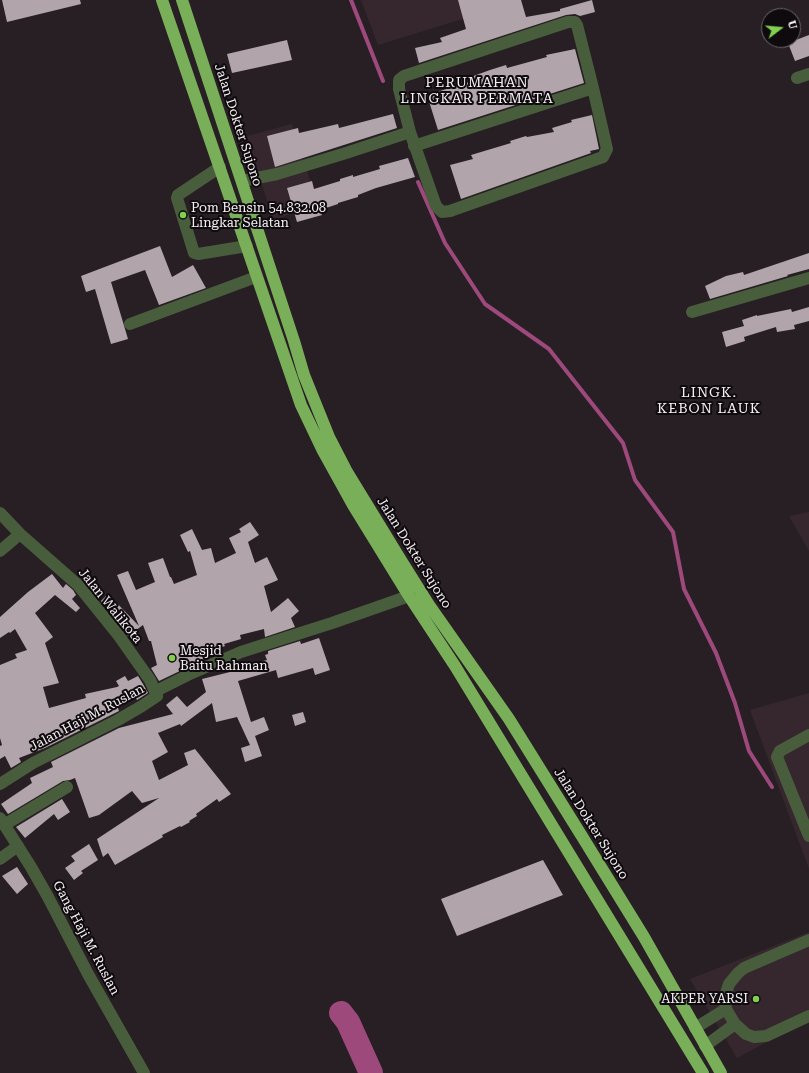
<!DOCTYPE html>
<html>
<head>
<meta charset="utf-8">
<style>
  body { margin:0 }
  #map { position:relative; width:809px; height:1073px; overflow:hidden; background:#281f24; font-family:"Roboto Serif",serif }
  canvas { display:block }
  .north { position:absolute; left:761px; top:8px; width:40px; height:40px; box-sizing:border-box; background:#0e0a0d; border:1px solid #6b6669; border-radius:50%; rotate:74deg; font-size:11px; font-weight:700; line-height:16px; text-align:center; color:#f6f0f3 }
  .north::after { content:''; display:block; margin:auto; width:14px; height:18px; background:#82d04f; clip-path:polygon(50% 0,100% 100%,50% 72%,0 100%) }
</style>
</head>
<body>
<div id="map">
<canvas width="809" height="1073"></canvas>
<div class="north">U</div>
</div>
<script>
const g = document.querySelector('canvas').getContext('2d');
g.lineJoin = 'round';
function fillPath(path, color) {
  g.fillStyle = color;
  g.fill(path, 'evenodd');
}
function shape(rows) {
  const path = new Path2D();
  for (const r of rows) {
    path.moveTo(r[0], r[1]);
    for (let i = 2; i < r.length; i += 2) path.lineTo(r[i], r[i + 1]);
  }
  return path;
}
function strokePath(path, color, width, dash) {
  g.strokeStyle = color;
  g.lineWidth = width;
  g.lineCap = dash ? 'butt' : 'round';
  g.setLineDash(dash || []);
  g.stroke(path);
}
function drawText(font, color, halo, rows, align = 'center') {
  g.font = font + ' "Roboto Serif",serif';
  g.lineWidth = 4;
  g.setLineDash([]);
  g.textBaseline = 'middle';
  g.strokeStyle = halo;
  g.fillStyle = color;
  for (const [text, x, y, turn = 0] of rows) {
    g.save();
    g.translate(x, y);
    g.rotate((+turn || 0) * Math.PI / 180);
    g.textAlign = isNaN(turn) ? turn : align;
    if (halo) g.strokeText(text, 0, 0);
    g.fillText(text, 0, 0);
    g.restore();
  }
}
fillPath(shape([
  [361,0,524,0,378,45],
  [292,124,318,205,273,220,247,136],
  [809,512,809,551,789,516],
  [809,693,809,869,750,710],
  [809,932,809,1019,737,1058,690,979]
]), '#36272f');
strokePath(shape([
  [351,0,383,81],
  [418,182,445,243,485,304,549,349,623,443,635,480,673,532,684,589,716,653,735,703,749,751,772,787]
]), '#9d497c', 4);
strokePath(shape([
  [341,1013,348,1022,371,1073]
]), '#9d497c', 24);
fillPath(shape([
  [2,0,80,0,81,4,7,22],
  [458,0,521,0,526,17,560,11,560,9,592,0,595,12,580,16,575,14,566,15,419,63,415,48,442,42,440,38,466,29],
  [809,35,809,56,795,61,788,43],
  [287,40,292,60,232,73,227,54],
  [575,49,584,83,438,130,427,95,469,82,468,78,490,70,506,65,507,68,547,57,546,55],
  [393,114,397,128,275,167,267,136,298,128,299,133,338,124,339,128],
  [592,115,599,149,590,151,591,153,461,199,450,165,473,159,471,155,511,143,510,141,526,136,527,137,554,132,552,128,572,122,571,120],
  [408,158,415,177,376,188,358,195,358,197,338,203,338,204,320,210,322,215,297,222,287,188,312,181,314,189,340,181,340,179,353,175,353,177,380,169,379,166],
  [160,246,172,277,193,265,206,288,159,305,145,270,111,282,128,339,111,344,95,289,86,292,81,276],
  [809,253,809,269,787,275,788,276,710,299,705,286,726,276,743,272,744,275],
  [809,307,809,321,794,325,795,329,777,332,776,327,744,337,745,341,726,347,722,332,744,326,742,320,757,315,757,316,791,309,792,312],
  [250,522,259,535,248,542,255,563,267,557,278,580,264,586,271,612,288,598,299,611,291,618,295,627,265,637,264,629,240,635,241,639,224,644,225,646,204,653,205,659,159,681,151,668,157,665,151,641,149,641,143,625,128,636,101,601,108,594,139,626,117,575,128,571,136,590,155,582,148,563,163,558,170,577,171,577,174,584,197,575,190,551,188,552,180,535,192,529,202,550,211,548,215,563,236,553,229,538,241,532,239,529],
  [52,574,63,588,66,584,73,590,76,595,72,599,80,608,76,612,55,595,35,613,53,637,45,643,59,683,43,687,49,708,86,698,85,694,117,687,119,686,116,681,125,676,128,681,138,676,143,684,148,693,137,700,132,691,115,700,119,711,45,748,19,758,21,762,11,768,5,756,0,759,0,746,2,745,0,738,0,665,17,658,15,654,27,650,15,629,10,633,9,632,0,638,0,617,28,592],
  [319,638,330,670,315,675,313,668,278,678,276,670,238,681,251,722,264,717,269,730,255,736,262,756,245,762,241,748,250,745,237,717,216,722,212,703,181,726,180,724,158,733,168,752,152,761,159,780,188,765,184,753,195,749,231,794,219,802,217,799,196,814,197,816,189,821,190,822,181,827,180,826,162,835,163,837,115,865,108,853,103,857,97,839,159,798,142,803,132,791,99,815,89,818,75,778,70,780,63,781,8,814,1,804,32,783,30,778,53,767,51,762,119,728,173,714,166,705,177,696,187,707,206,692,202,679,234,671,233,667,244,665,245,666,267,660,265,655,268,654,268,651,300,641,301,644],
  [303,712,306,722,295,726,292,715],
  [62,799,70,812,58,820,54,814,25,838,16,827],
  [89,844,98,860,81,871,83,873,74,880,65,868,75,861,71,856],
  [543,860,563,895,457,936,441,899],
  [17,867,28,884,17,894,2,876]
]), '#b1a5ab');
strokePath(shape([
  [797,78,809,74],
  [410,132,399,89,399,80,404,76,568,22,575,22,577,25,593,88,414,146],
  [220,167,178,195,177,198,194,253,198,254,247,246],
  [242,181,277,174,346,153,410,132,436,206,442,212,450,211,603,157,607,149,593,88],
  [692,312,809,278],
  [130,324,256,277],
  [0,513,20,534,78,585,119,636,150,680,157,696,142,706,118,720,33,763,0,784],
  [0,551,20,534],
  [156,691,192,673,241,652,332,623,409,596],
  [809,735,780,751,777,757,809,836],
  [0,818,31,867,48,897,88,974,144,1073],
  [4,825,67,787],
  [0,859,18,846],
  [809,940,744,968,738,973,729,984,725,996,725,1003,726,1009,735,1024,746,1034,754,1037,766,1036,809,1016],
  [695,1028,726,1009],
  [705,1046,735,1024]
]), '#485d3c', 12);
strokePath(shape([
  [162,0,301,405,322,449,353,505,409,596,455,666,703,1073],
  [182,0,294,341,304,375,329,437,347,472,402,562,429,605,509,719,583,838,644,937,721,1073]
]), '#7aaf5a', 12);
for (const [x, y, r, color] of [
  [183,215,4,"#82d04f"],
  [172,658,4,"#82d04f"],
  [756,999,4,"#82d04f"]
]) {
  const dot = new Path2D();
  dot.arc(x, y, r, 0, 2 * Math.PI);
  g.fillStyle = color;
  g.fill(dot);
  strokePath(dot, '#0e0a0d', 1.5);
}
drawText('13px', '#f6f0f3', '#0e0a0d', [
  ["Jalan Dokter Sujono",238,125,72],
  ["Jalan Dokter Sujono",414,553,58],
  ["Jalan Walikota",110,606,51],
  ["Jalan Haji M. Ruslan",87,718,-28],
  ["Jalan Dokter Sujono",591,824,58],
  ["Gang Haji M. Ruslan",86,938,62]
]);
drawText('13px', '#f6f0f3', '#0e0a0d', [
  ["Pom Bensin 54.832.08",191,208],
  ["Lingkar Selatan",191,223],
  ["Mesjid",180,651],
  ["Baitu Rahman",180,666],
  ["AKPER YARSI",748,999,"right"]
], 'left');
g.letterSpacing = '1px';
drawText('14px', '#f6f0f3', '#0e0a0d', [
  ["PERUMAHAN",477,83],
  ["LINGKAR PERMATA",477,99],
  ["LINGK.",709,393],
  ["KEBON LAUK",709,409]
]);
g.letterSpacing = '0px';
</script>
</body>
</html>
